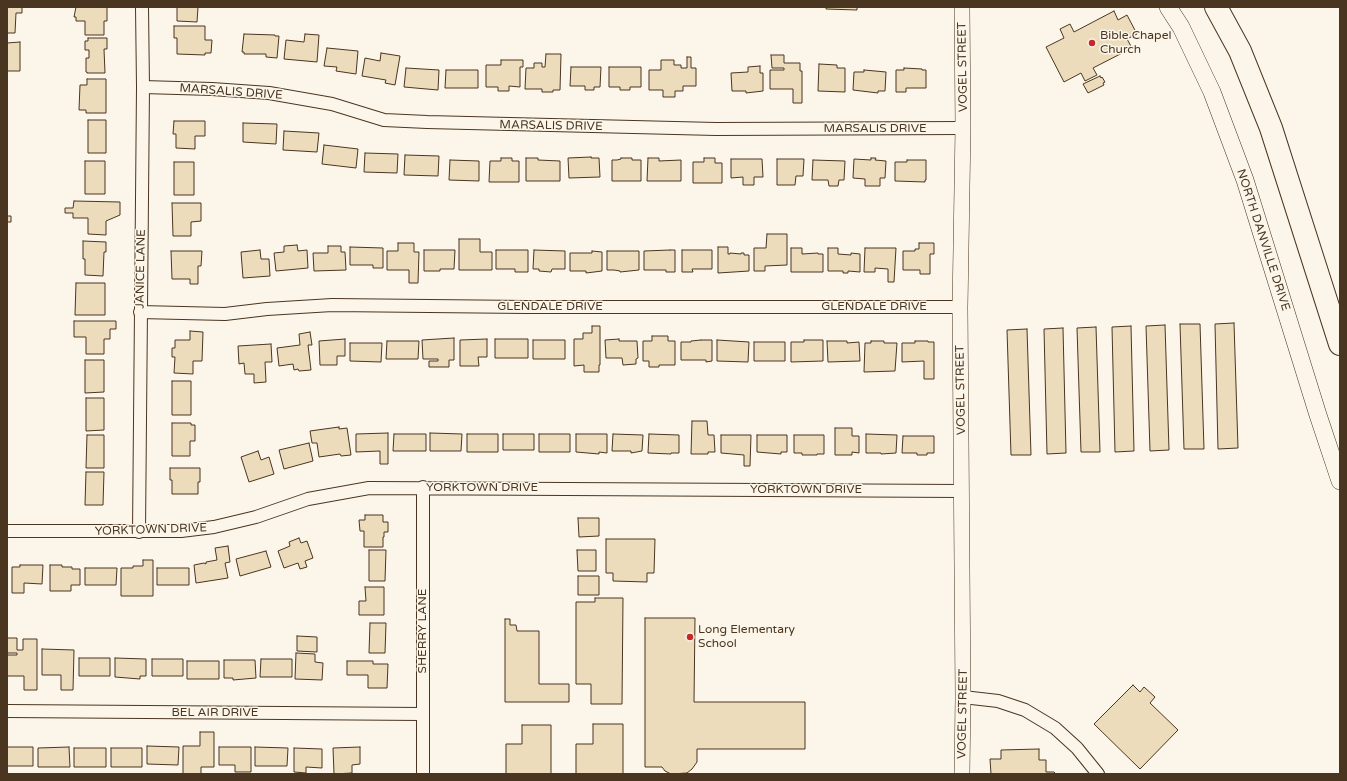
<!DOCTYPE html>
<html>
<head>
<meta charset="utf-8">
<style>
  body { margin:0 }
  #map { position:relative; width:1347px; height:781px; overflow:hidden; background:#fbf6e9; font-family:"Varela Round",sans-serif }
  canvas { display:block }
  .frame { position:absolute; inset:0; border:8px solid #4a3520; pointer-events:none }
</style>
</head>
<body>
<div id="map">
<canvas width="1347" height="781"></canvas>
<div class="frame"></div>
</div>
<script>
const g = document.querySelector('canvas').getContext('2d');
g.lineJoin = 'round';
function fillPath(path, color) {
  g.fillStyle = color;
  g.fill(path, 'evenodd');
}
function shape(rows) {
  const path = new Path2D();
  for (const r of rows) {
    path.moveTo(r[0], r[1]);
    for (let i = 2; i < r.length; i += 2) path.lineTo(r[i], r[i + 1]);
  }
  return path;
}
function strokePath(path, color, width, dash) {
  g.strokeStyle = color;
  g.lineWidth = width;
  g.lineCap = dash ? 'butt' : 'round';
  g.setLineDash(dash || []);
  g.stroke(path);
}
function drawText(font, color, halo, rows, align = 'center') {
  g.font = font + ' "Varela Round",sans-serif';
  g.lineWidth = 3;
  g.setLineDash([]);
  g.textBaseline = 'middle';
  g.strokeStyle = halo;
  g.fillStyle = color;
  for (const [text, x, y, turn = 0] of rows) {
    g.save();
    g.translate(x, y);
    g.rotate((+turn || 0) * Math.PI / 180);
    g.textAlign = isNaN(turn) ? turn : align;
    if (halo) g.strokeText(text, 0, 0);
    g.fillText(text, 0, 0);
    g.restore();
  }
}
const building = shape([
  [7,7,22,7,22,13,16,13,15,33,7,33,7,7],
  [76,7,107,7,107,21,104,21,104,35,85,35,85,21,76,21,76,17,74,17,76,7],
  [176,7,198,7,197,22,177,21,177,8,176,7],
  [826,7,857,7,857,10,826,9,826,7],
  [1114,11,1118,20,1127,15,1137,34,1127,39,1132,48,1093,68,1097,75,1085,81,1081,73,1064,82,1046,47,1064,38,1060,29,1070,24,1074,32,1114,11],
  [174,26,205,26,205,40,212,40,211,53,205,53,205,55,177,54,177,38,174,38,174,26],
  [244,34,275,35,275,36,279,36,277,58,266,57,266,54,244,54,244,52,242,52,244,34],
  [305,34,319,35,317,62,284,59,286,40,304,42,305,34],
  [88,38,107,38,107,49,104,49,105,73,87,73,87,72,86,72,86,58,89,58,89,50,85,50,85,41,88,41,88,38],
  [20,42,20,71,7,71,7,43,20,42],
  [327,48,358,51,356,74,336,71,337,67,324,66,327,48],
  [381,53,400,56,395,85,385,83,386,80,362,76,365,58,380,61,381,53],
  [546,54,561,54,560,90,553,90,553,92,542,92,542,89,525,89,526,68,534,68,534,63,542,63,542,67,545,67,546,54],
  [771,55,784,55,784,63,800,63,800,71,802,71,802,103,793,103,793,89,770,89,770,70,784,70,784,68,772,68,771,55],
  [687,57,691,57,691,68,696,68,696,86,683,86,683,91,675,91,675,97,663,97,663,90,649,90,649,70,661,70,661,60,674,60,674,65,681,65,681,68,687,68,687,57],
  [501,60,523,60,523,67,520,67,520,87,509,86,509,91,498,91,498,87,486,87,486,65,501,65,501,60],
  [819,64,837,65,837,68,845,68,845,92,818,91,819,64],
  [760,66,760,73,763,73,763,91,746,93,746,91,732,91,731,73,748,72,748,67,760,66],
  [571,67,601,67,600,87,594,87,594,90,585,90,585,86,570,86,571,67],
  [609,67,641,67,641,87,630,87,630,90,620,90,620,87,609,87,609,67],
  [406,68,439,70,438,90,404,87,406,68],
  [904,68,922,69,922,70,926,70,926,88,906,88,906,92,896,92,896,70,904,70,904,68],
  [446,70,478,70,478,88,445,88,446,70],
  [864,70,886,72,885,91,878,91,878,93,853,90,854,72,864,72,864,70],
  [1100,76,1101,78,1102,77,1105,82,1103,83,1104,85,1088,93,1083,84,1100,76],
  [87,79,106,79,106,113,86,113,86,110,79,110,80,85,87,85,87,79],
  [88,120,106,120,106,153,88,153,88,120],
  [174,121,205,121,205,136,195,136,195,149,176,148,176,134,173,134,174,121],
  [243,123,277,124,276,144,243,142,243,123],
  [284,131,319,133,317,152,283,150,284,131],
  [324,145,358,149,356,168,322,164,324,145],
  [365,153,398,154,397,173,364,172,365,153],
  [405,155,439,156,438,176,404,175,405,155],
  [591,157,591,158,599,158,600,177,569,178,568,158,591,157],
  [501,158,512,158,512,161,519,161,519,182,489,182,490,161,501,161,501,158],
  [526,158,538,158,538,160,560,161,560,181,526,181,526,158],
  [621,158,632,158,632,160,641,160,641,181,612,181,612,160,617,160,621,159,621,158],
  [648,158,659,158,659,161,681,160,681,181,647,181,648,158],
  [704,158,715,158,715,163,722,163,722,183,693,183,693,162,704,162,704,158],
  [871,158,876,158,875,160,886,161,885,178,880,178,880,186,865,186,865,179,853,178,854,159,871,160,871,158],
  [731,159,762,159,763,177,754,177,754,185,743,185,743,177,731,178,731,159],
  [777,159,804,159,803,176,796,176,795,185,777,185,777,159],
  [450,160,479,161,479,181,449,180,450,160],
  [813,160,845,161,844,180,839,180,838,186,829,186,828,180,812,180,813,160],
  [907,160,926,160,926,180,925,180,925,182,895,181,895,162,907,162,907,160],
  [85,161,105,161,105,194,85,194,85,161],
  [174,162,194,162,194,195,174,195,174,162],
  [74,201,120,202,120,215,106,221,106,235,88,234,88,218,73,218,73,213,65,213,65,208,73,208,74,201],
  [172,203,201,203,201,221,191,222,191,236,173,236,172,203],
  [7,216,11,216,11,222,7,222,7,216],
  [767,234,787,234,787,265,765,266,765,271,754,271,754,248,766,248,767,234],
  [459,239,480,239,480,252,492,252,492,270,459,270,459,239],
  [83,241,106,242,106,252,104,252,103,276,85,275,85,259,83,259,83,241],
  [398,243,414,243,414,252,419,252,418,283,409,283,409,270,387,270,387,251,398,251,398,243],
  [919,243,934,243,934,254,930,254,930,274,920,274,920,270,903,270,903,251,915,251,915,249,919,249,919,243],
  [297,245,298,251,307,250,308,268,276,271,274,253,284,252,284,246,297,245],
  [328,246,341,246,341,252,345,252,346,270,314,271,313,253,328,253,328,246],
  [350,247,383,248,383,268,373,268,373,265,350,265,350,247],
  [718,247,728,247,728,254,730,254,730,253,741,254,741,253,744,253,744,255,749,255,749,271,718,273,718,247],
  [791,248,802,248,802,254,818,253,818,254,823,254,823,272,791,272,791,248],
  [828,248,838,248,838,254,851,255,851,253,860,254,860,272,848,271,848,273,843,273,843,271,828,271,828,248],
  [865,248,896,248,894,282,888,282,888,269,875,268,875,272,864,272,865,248],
  [260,250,261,259,269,259,270,276,243,278,241,252,260,250],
  [424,250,455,250,454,269,440,269,440,271,424,271,424,250],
  [496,250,528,250,528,272,515,272,515,269,496,269,496,250],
  [534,250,565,251,565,269,552,269,551,272,539,271,539,269,533,269,534,250],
  [670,250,675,250,675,272,666,272,666,270,644,270,644,251,670,250],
  [682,250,712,250,712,269,692,269,693,272,682,272,682,250],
  [171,251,202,251,201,266,198,266,198,284,190,284,190,279,172,279,171,251],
  [592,251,602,252,602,271,586,273,586,271,570,271,570,253,592,253,592,251],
  [607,251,639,251,639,270,620,272,620,271,614,270,607,270,607,251],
  [76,283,105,283,105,315,75,315,76,283],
  [74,321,116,321,116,329,110,329,110,339,104,339,104,354,86,354,86,337,74,337,74,321],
  [1234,323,1238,448,1218,449,1215,324,1234,323],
  [1180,324,1200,324,1204,449,1184,449,1180,324],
  [1165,325,1169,450,1150,451,1146,326,1165,325],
  [592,326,600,326,600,365,599,365,599,372,584,372,584,365,574,366,574,339,583,339,583,333,592,333,592,326],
  [1131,326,1134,451,1115,452,1112,327,1131,326],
  [1096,327,1100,452,1081,452,1077,328,1096,327],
  [1063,328,1066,453,1047,454,1044,329,1063,328],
  [1027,329,1031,455,1011,455,1007,330,1027,329],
  [190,331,203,332,202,361,193,361,193,374,174,373,175,357,172,357,172,348,175,348,175,340,190,340,190,331],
  [310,332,312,345,308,345,311,370,299,371,298,369,294,370,293,364,279,366,277,348,300,345,299,334,310,332],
  [652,336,668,336,668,341,675,341,675,365,659,365,659,367,649,367,649,361,643,361,643,341,652,341,652,336],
  [454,338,454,360,449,360,449,367,429,367,429,361,438,361,438,359,423,359,422,340,454,338],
  [345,339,345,356,337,356,337,365,320,365,319,341,345,339],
  [487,339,487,357,478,357,479,366,460,366,460,340,487,339],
  [495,339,528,339,528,358,495,358,495,339],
  [619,339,619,341,637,341,638,358,636,359,636,364,623,365,622,358,606,358,605,340,619,339],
  [533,340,565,340,565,359,533,359,533,340],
  [701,340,712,340,712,361,706,362,706,360,681,360,681,342,691,342,691,341,701,340],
  [717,340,749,342,748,362,717,361,717,340],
  [804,340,823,340,823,361,791,362,791,342,804,342,804,340],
  [387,341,419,341,418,359,386,359,387,341],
  [827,341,847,341,847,343,859,342,860,361,828,362,827,341],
  [871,341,884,341,884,343,897,343,895,371,864,372,865,343,871,343,871,341],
  [915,341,928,341,928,342,934,342,934,379,924,379,924,361,902,362,902,343,915,343,915,341],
  [754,342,785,342,785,361,754,361,754,342],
  [350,343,382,343,381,362,350,361,350,343],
  [271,344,272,362,265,362,266,382,254,383,254,374,245,374,244,363,239,364,238,346,271,344],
  [85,360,104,360,104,392,85,393,85,360],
  [172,381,191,381,191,415,172,415,172,381],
  [86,398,104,398,104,430,86,431,86,398],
  [692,421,707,421,708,435,714,435,715,452,708,452,708,454,691,454,692,421],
  [172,423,191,423,191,425,195,425,195,441,190,441,190,456,172,456,172,423],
  [339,427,339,429,347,428,351,455,341,456,340,454,319,457,317,443,312,443,310,431,339,427],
  [835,428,852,428,852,436,859,436,859,453,852,452,852,455,835,455,835,428],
  [388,433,388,464,380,464,380,451,356,452,356,434,388,433],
  [430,433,462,434,461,451,430,451,430,433],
  [394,434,426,434,426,451,393,451,394,434],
  [467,434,498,434,498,452,467,452,467,434],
  [503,434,534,434,534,450,503,450,503,434],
  [539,434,570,434,570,452,539,452,539,434],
  [576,434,607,434,607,453,599,452,599,454,576,452,576,434],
  [613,434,643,435,642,451,631,453,631,451,612,451,613,434],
  [649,434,679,435,679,453,671,453,671,454,648,453,649,434],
  [866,434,897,435,896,453,881,454,881,453,866,453,866,434],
  [87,435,104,435,104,468,86,468,87,435],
  [721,435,751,435,750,466,744,466,744,455,721,453,721,435],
  [757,435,787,435,787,452,781,452,781,454,757,452,757,435],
  [794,435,824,435,824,454,817,454,817,455,802,455,802,453,794,453,794,435],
  [903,436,934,436,934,453,927,453,927,455,917,455,917,453,902,453,903,436],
  [309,443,313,461,284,469,279,450,309,443],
  [258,451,261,460,269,457,274,474,249,482,241,457,258,451],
  [170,468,200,468,200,482,198,482,198,494,172,494,172,480,170,480,170,468],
  [86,472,104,472,103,505,85,505,86,472],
  [365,515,383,515,383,522,388,522,388,532,384,532,384,537,383,537,383,547,364,547,364,531,360,531,359,520,365,520,365,515],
  [578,518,599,518,599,536,579,537,578,518],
  [299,538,301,543,307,541,313,558,305,561,307,567,300,569,298,563,284,568,278,551,290,546,289,542,299,538],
  [606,539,655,539,654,573,647,573,647,582,613,581,613,573,606,573,606,539],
  [228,546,230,562,225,563,228,578,196,583,194,565,204,563,206,564,206,562,217,560,215,548,228,546],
  [369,550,386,550,385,581,369,581,369,550],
  [577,550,596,550,596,571,578,571,577,550],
  [266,551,271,567,240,576,236,559,266,551],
  [143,560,153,560,153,596,121,596,121,568,133,568,133,566,143,566,143,560],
  [20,565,43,565,42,584,24,583,24,593,12,593,12,567,20,567,20,565],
  [50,565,62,565,62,567,72,567,72,569,80,569,80,585,71,585,71,591,50,591,50,565],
  [85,568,117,568,116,585,85,585,85,568],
  [157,568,189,568,189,585,157,585,157,568],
  [578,576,599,576,599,595,578,595,578,576],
  [365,587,384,587,384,615,359,615,359,601,366,601,365,587],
  [595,598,623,598,622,704,591,704,591,684,576,684,576,602,595,602,595,598],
  [645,618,695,618,694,702,805,702,805,749,697,749,697,762,692,769,687,773,671,774,665,771,662,767,645,767,645,618],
  [505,619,510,619,510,625,516,625,517,631,539,631,539,684,569,684,569,702,505,702,505,619],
  [370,623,386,623,385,653,369,653,370,623],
  [297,636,317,637,317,652,297,651,297,636],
  [7,638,17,638,17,650,23,650,23,639,37,639,37,690,24,690,24,676,7,676,7,655,17,655,17,653,7,653,7,638],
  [42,649,74,650,73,690,61,690,61,675,42,675,42,649],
  [296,653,315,654,315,662,323,663,322,680,295,679,296,653],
  [79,658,110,658,110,676,79,676,79,658],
  [115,658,146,659,146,676,140,676,140,679,115,677,115,658],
  [152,659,183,659,183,676,152,676,152,659],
  [261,659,292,659,292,677,260,677,261,659],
  [224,660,255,660,256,678,233,680,233,678,224,678,224,660],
  [187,661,219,661,219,679,187,679,187,661],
  [347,661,373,661,373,664,388,664,387,688,368,688,368,675,347,675,347,661],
  [1133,685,1140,692,1144,687,1155,697,1150,703,1178,730,1140,769,1094,724,1133,685],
  [593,724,623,724,623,774,576,774,576,744,593,744,593,724],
  [522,725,551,725,551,774,506,774,506,744,522,744,522,725],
  [200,732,214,732,214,767,201,767,201,774,183,774,183,746,200,746,200,732],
  [147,746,179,747,178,765,147,764,147,746],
  [7,747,33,747,33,766,7,766,7,747],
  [69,747,70,767,38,767,38,748,69,747],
  [219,747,251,747,251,772,235,772,235,765,219,765,219,747],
  [255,747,288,748,287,766,255,766,255,747],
  [360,747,360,764,352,765,352,773,334,774,333,748,360,747],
  [74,748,106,748,106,767,74,767,74,748],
  [111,748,142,748,142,767,111,767,111,748],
  [294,748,322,749,322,768,306,767,306,773,294,772,294,748],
  [1039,749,1039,760,1046,760,1046,772,1054,772,1056,774,991,774,990,759,1001,759,1001,750,1039,749]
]);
fillPath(building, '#ecdcbc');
strokePath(building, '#4a3520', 1);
const minor = shape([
  [143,87,212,89,269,93,332,104,384,120,427,122,716,129,963,128],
  [140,312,225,314,267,309,332,305,526,307,960,307],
  [7,531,181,531,214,527,256,517,308,499,369,488,962,491],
  [139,532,143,87,142,7],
  [963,697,998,701,1025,710,1055,728,1077,748,1098,774],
  [7,711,422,714],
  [423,774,423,487]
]);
const tertiary = shape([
  [962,774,963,697,960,307,963,128,962,7]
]);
const secondary = shape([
  [1168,7,1181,27,1212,92,1245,180,1318,415,1340,481]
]);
const motorway = shape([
  [1216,7,1240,51,1271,128,1340,344]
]);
strokePath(minor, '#4a3520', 14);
strokePath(tertiary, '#4a3520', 16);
strokePath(secondary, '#4a3520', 18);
strokePath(motorway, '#4a3520', 24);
strokePath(minor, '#fbf6e9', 12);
strokePath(tertiary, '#fbf6e9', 15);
strokePath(secondary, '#fbf6e9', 17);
strokePath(motorway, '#fbf6e9', 22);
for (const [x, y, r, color] of [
  [1092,43,4,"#c62828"],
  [690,637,4,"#c62828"]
]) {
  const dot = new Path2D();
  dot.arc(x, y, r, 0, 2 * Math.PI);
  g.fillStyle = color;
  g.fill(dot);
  strokePath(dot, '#fbf6e9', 1.5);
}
drawText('12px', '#4a3520', '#fbf6e9', [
  ["Bible Chapel",1100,36],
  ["Church",1100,50],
  ["Long Elementary",698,630],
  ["School",698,644]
], 'left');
drawText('12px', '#4a3520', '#fbf6e9', [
  ["VOGEL STREET",963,67,-91],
  ["MARSALIS DRIVE",231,92,4],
  ["MARSALIS DRIVE",551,126,1],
  ["MARSALIS DRIVE",875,129],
  ["NORTH DANVILLE DRIVE",1263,240,72],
  ["JANICE LANE",141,269,-89],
  ["GLENDALE DRIVE",550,307],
  ["GLENDALE DRIVE",874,307],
  ["VOGEL STREET",961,390,-91],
  ["YORKTOWN DRIVE",482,488],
  ["YORKTOWN DRIVE",806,490],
  ["YORKTOWN DRIVE",151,530,-2],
  ["SHERRY LANE",423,631,-90],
  ["BEL AIR DRIVE",215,713],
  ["VOGEL STREET",963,714,-89]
]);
</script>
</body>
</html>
